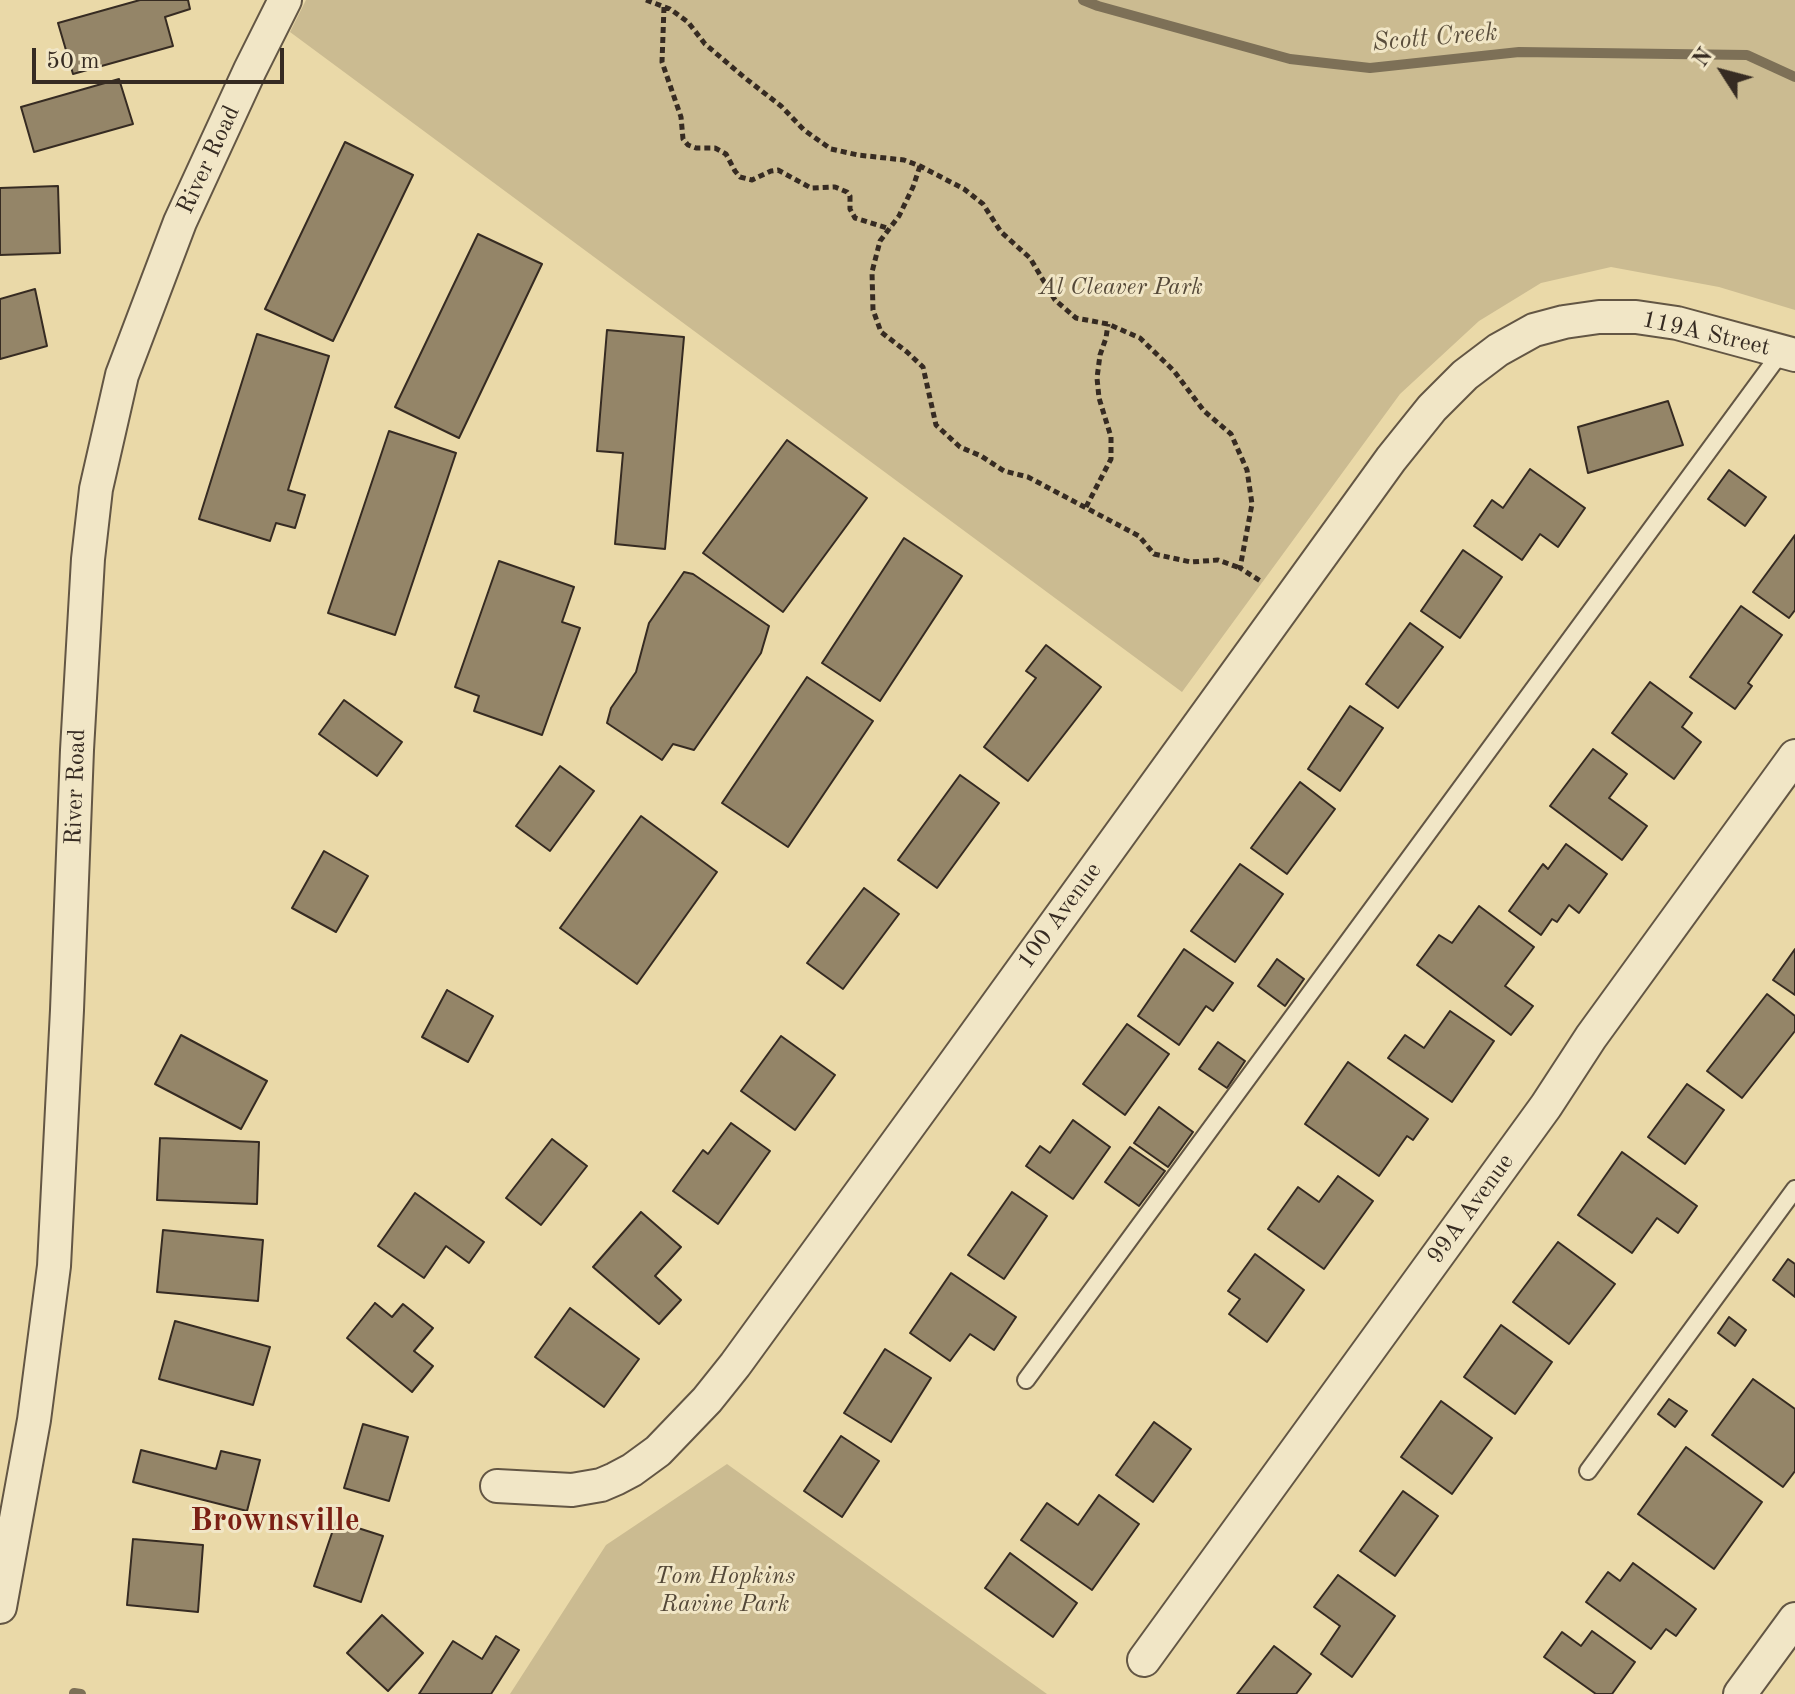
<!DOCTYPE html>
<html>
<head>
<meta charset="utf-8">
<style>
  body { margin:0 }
  #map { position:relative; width:1795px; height:1694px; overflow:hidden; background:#ead9a8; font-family:"Old Standard TT",serif }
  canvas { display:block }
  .north { position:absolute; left:1683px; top:32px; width:80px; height:80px; -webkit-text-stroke:6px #f1e6c6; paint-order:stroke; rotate:306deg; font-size:22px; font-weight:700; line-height:32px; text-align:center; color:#362b22 }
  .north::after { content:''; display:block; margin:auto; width:28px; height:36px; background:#362b22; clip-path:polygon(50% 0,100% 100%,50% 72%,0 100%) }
  .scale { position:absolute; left:32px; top:48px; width:252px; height:36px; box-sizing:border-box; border:4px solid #362b22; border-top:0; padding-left:10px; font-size:24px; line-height:28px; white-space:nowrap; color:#362b22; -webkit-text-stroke:6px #f1e6c6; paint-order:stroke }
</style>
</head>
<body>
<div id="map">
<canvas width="1795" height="1694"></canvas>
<div class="north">N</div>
<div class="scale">50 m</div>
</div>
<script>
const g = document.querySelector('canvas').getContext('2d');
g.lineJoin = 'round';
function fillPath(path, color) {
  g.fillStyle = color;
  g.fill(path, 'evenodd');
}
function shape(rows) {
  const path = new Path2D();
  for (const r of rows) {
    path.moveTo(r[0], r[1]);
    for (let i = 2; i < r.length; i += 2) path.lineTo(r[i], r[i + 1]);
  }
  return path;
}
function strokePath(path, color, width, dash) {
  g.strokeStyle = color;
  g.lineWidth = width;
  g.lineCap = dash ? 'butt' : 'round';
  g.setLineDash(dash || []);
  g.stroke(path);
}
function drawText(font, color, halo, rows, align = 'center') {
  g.font = font + ' "Old Standard TT",serif';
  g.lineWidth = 6;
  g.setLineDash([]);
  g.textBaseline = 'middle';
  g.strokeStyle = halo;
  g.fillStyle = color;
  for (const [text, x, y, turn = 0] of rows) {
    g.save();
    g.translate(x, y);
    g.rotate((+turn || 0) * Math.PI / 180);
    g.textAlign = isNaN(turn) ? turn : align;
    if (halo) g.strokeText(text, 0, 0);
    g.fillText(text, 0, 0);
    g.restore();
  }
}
fillPath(shape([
  [306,0,1795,0,1795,310,1719,287,1611,267,1541,283,1479,321,1400,394,1182,692,290,32],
  [727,1464,1047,1694,510,1694,606,1545]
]), '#cbbb91');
strokePath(shape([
  [1083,0,1098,6,1290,59,1370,68,1519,52,1747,55,1795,77],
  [74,1693,81,1694]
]), '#7d7057', 10);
const building = shape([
  [140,0,188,0,190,9,165,17,173,46,73,74,58,23,140,0],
  [119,79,133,124,34,152,21,107,119,79],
  [345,142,413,175,333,341,265,309,345,142],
  [58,186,60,253,0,255,0,188,58,186],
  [478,234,542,264,459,438,395,407,478,234],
  [35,289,47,346,0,359,0,299,35,289],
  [607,330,684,337,665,549,615,544,623,453,597,451,607,330],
  [257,334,329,356,288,490,305,495,295,528,276,523,270,541,199,519,257,334],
  [1668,401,1683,445,1588,473,1578,427,1668,401],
  [389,431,456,453,395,635,328,613,389,431],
  [787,440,867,498,783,612,703,553,787,440],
  [1530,469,1585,508,1558,547,1540,534,1522,560,1474,526,1492,500,1503,508,1530,469],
  [1729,470,1766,497,1745,526,1708,499,1729,470],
  [1795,535,1795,610,1789,618,1753,592,1795,535],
  [904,538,962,576,880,701,822,663,904,538],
  [1463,550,1502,577,1460,638,1421,611,1463,550],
  [499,561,574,587,562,622,580,628,542,735,474,711,479,696,455,687,499,561],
  [684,572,693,574,769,626,761,653,694,750,673,744,662,760,607,723,611,708,636,672,649,623,684,572],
  [1741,606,1782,635,1748,683,1752,686,1735,709,1690,677,1741,606],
  [1410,623,1443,647,1398,708,1366,684,1410,623],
  [1046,645,1101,687,1028,781,984,747,1036,678,1026,671,1046,645],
  [807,677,873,721,788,847,722,803,807,677],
  [1650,682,1692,713,1682,727,1701,742,1674,779,1612,733,1650,682],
  [344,700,402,742,377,776,319,734,344,700],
  [1350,706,1383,728,1340,791,1308,769,1350,706],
  [1593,749,1627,774,1609,798,1647,826,1622,860,1550,806,1593,749],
  [560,766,594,791,550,851,516,826,560,766],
  [960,775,999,803,937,888,898,860,960,775],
  [1300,782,1335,809,1287,874,1251,848,1300,782],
  [641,816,717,872,637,984,560,928,641,816],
  [1566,844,1607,874,1579,913,1569,905,1557,922,1552,919,1541,935,1509,911,1543,864,1548,869,1566,844],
  [324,851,368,876,336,932,292,908,324,851],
  [1240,864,1283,894,1235,962,1191,931,1240,864],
  [864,888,899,914,843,989,807,963,864,888],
  [1479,906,1534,947,1505,986,1533,1006,1511,1035,1417,965,1439,935,1452,943,1479,906],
  [1184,949,1233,983,1213,1011,1206,1006,1179,1045,1138,1016,1184,949],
  [1795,949,1795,995,1773,980,1795,949],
  [1277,959,1304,979,1285,1006,1258,986,1277,959],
  [447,990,493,1016,468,1062,422,1037,447,990],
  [1767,994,1795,1016,1795,1031,1742,1098,1707,1071,1767,994],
  [1450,1011,1494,1041,1452,1102,1388,1058,1405,1035,1424,1048,1450,1011],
  [1127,1024,1169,1054,1125,1115,1083,1084,1127,1024],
  [181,1035,267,1081,241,1129,155,1084,181,1035],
  [781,1036,835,1075,795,1130,741,1091,781,1036],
  [1218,1042,1245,1061,1227,1088,1199,1069,1218,1042],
  [1348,1062,1428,1119,1413,1140,1407,1136,1379,1176,1305,1124,1348,1062],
  [1687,1084,1724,1110,1685,1164,1648,1137,1687,1084],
  [1159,1107,1193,1132,1168,1167,1134,1143,1159,1107],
  [1073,1120,1110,1147,1073,1199,1026,1166,1040,1146,1050,1153,1073,1120],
  [731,1123,770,1151,718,1224,673,1191,703,1150,708,1154,731,1123],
  [160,1138,259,1142,257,1204,157,1200,160,1138],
  [552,1139,587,1166,541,1225,506,1198,552,1139],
  [1130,1147,1165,1171,1139,1206,1105,1182,1130,1147],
  [1622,1152,1697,1206,1678,1233,1657,1218,1632,1253,1578,1215,1622,1152],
  [1338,1176,1373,1201,1324,1269,1268,1229,1298,1187,1319,1202,1338,1176],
  [1012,1192,1047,1216,1004,1279,968,1255,1012,1192],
  [415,1193,484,1242,469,1263,446,1246,424,1278,378,1246,415,1193],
  [641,1212,681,1247,655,1276,681,1300,659,1324,593,1267,641,1212],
  [163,1230,263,1240,258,1301,157,1292,163,1230],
  [1558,1242,1615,1284,1569,1344,1513,1302,1558,1242],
  [1255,1254,1304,1290,1267,1342,1229,1314,1240,1299,1228,1291,1255,1254],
  [1788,1259,1795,1264,1795,1297,1773,1280,1788,1259],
  [951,1273,1016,1317,994,1350,970,1334,950,1361,910,1333,951,1273],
  [375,1303,392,1317,403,1304,433,1328,414,1351,433,1366,412,1392,347,1338,375,1303],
  [570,1308,639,1359,604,1407,535,1357,570,1308],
  [1729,1317,1746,1330,1735,1346,1718,1333,1729,1317],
  [175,1321,270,1347,253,1405,159,1379,175,1321],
  [1501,1325,1552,1362,1515,1414,1464,1377,1501,1325],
  [885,1349,931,1378,891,1442,844,1413,885,1349],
  [1753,1379,1795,1409,1795,1471,1783,1487,1712,1435,1753,1379],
  [1669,1399,1687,1411,1675,1427,1658,1414,1669,1399],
  [1441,1401,1492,1438,1452,1494,1401,1457,1441,1401],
  [1154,1422,1191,1449,1153,1502,1116,1475,1154,1422],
  [363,1424,408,1437,389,1501,344,1488,363,1424],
  [841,1436,879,1461,842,1517,804,1491,841,1436],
  [1686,1447,1762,1502,1714,1569,1638,1514,1686,1447],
  [141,1450,216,1469,221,1451,260,1460,247,1511,133,1482,141,1450],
  [1403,1491,1438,1516,1395,1576,1360,1551,1403,1491],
  [1099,1495,1139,1524,1092,1590,1021,1540,1047,1503,1078,1525,1099,1495],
  [336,1521,383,1536,361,1602,314,1586,336,1521],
  [133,1539,203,1545,198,1612,127,1605,133,1539],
  [1010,1553,1077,1603,1053,1637,985,1588,1010,1553],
  [1633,1563,1696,1609,1676,1636,1666,1629,1651,1649,1586,1602,1608,1572,1620,1581,1633,1563],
  [1338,1575,1395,1616,1352,1677,1321,1654,1340,1626,1314,1607,1338,1575],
  [382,1615,423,1653,388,1691,347,1653,382,1615],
  [1592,1631,1635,1662,1612,1694,1596,1694,1544,1657,1562,1632,1581,1646,1592,1631],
  [496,1636,519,1650,491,1694,419,1694,453,1641,482,1659,496,1636],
  [1274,1646,1311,1674,1296,1694,1237,1694,1274,1646]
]);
fillPath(building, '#948568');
strokePath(building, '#362b22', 2);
const lane = shape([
  [1026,1380,1782,351],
  [1588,1471,1795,1189]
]);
const street = shape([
  [497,1486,572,1490,601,1485,615,1479,632,1470,658,1451,707,1400,735,1365,946,1075,1391,459,1432,408,1465,375,1498,350,1534,330,1564,322,1599,317,1636,317,1677,323,1795,355],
  [0,1607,34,1420,54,1266,67,1010,77,750,88,559,96,489,122,375,180,222,250,70,285,0],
  [1144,1660,1546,1106,1591,1037,1795,756],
  [1740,1694,1795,1619]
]);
strokePath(lane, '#635644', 20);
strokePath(street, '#635644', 36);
strokePath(shape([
  [646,0,670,9,688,22,705,44,745,78,781,106,804,130,831,149,858,155,904,160,920,166,964,189,983,204,1001,232,1030,258,1055,300,1076,318,1108,324,1140,338,1174,371,1204,411,1231,434,1247,470,1252,504,1240,568,1262,582],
  [664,7,662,62,681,117,683,139,688,145,696,148,715,148,726,154,735,171,740,177,752,180,771,171,778,170,811,188,835,187,847,192,850,196,850,209,855,218,890,229],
  [920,166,913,187,899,216,880,241,872,272,873,310,881,332,907,352,923,367,936,425,960,447,981,456,1004,471,1028,477,1139,536,1154,554,1191,562,1218,560,1240,568],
  [1086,507,1111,459,1111,437,1099,398,1097,378,1100,355,1106,338,1108,324]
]), '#362b22', 5, [6, 4]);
strokePath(lane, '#f1e6c6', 16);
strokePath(street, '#f1e6c6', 32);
drawText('24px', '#362b22', '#f1e6c6', [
  ["River Road",209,160,-65],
  ["119A Street",1706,334,13],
  ["River Road",76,787,-88],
  ["100 Avenue",1060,916,-54],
  ["99A Avenue",1471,1209,-54]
]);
drawText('italic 24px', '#544838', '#f1e6c6', [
  ["Al Cleaver Park",1121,288],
  ["Tom Hopkins",725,1577],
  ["Ravine Park",725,1605]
]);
drawText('italic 26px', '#5a4e3c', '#f1e6c6', [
  ["Scott Creek",1435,38,-5]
]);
drawText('bold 32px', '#7a1f14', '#f1e6c6', [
  ["Brownsville",275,1522]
]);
</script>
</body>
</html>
